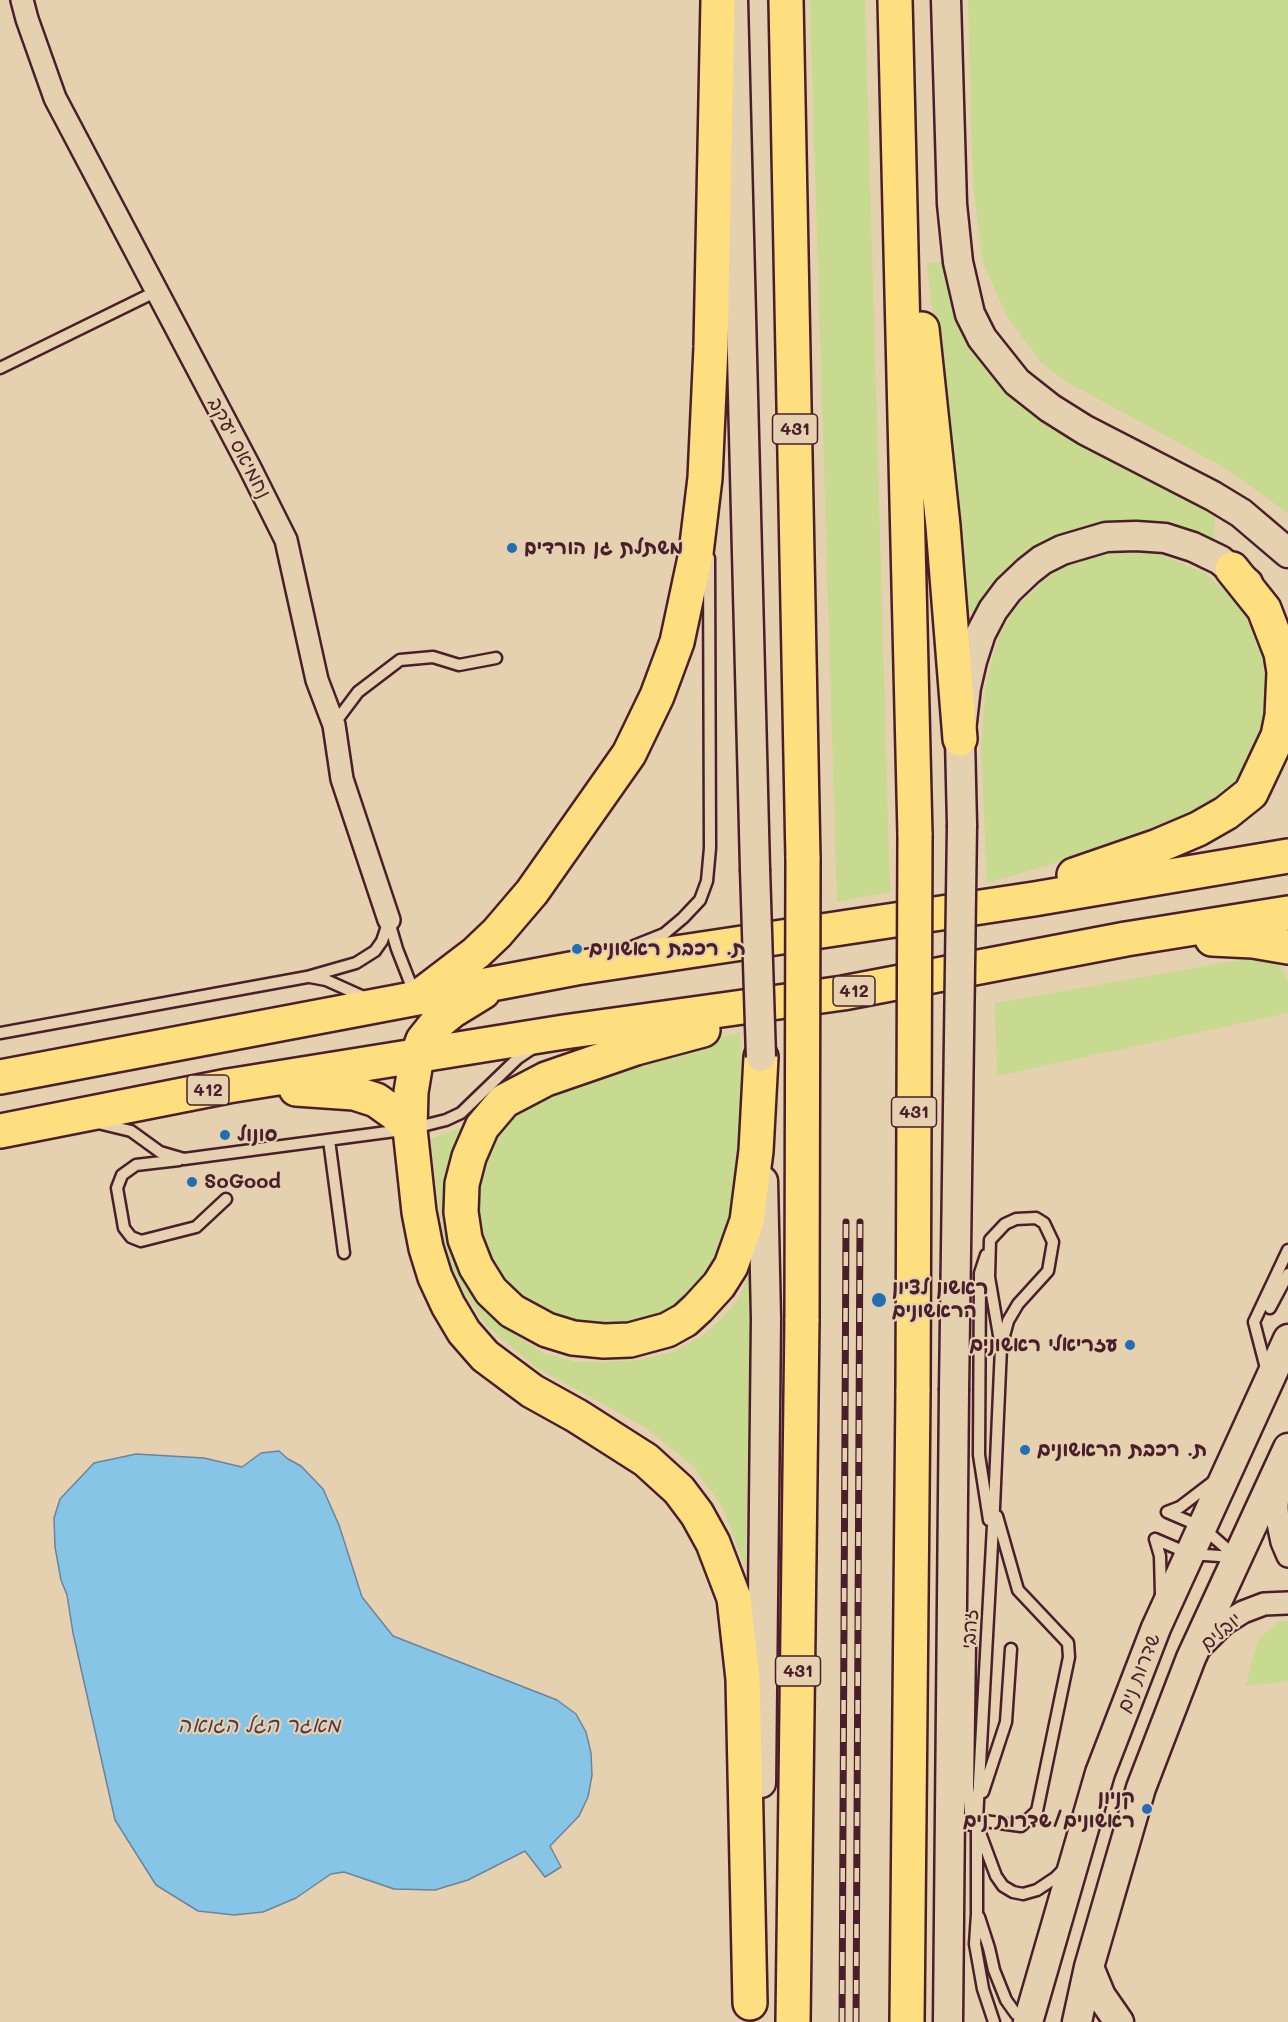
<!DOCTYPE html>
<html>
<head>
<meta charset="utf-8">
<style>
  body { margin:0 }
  canvas { display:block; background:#e5d0af }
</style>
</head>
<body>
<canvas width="1288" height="2022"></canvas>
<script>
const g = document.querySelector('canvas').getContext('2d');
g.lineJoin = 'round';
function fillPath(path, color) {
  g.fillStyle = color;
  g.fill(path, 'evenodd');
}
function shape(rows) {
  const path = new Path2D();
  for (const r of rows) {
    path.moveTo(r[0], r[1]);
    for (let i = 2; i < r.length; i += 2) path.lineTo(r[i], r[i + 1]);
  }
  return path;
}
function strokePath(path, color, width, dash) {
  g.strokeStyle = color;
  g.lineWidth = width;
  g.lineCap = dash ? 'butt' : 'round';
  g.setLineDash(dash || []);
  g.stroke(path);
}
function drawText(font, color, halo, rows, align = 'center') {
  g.font = font + ' Mali,"Playpen Sans Hebrew",sans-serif';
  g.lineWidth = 4.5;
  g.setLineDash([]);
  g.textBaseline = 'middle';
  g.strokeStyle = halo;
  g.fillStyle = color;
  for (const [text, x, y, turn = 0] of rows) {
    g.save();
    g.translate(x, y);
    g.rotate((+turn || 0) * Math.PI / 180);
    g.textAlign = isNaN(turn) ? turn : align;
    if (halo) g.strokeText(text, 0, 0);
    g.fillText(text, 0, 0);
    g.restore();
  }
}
fillPath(shape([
  [810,0,865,0,890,892,837,902],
  [968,0,1288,0,1288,513,1225,468,1069,383,1041,363,1007,316,983,263,973,184],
  [946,262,1036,414,1072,440,1216,510,1213,545,1122,525,978,612,964,612,949,456,927,263],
  [1112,552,1160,554,1205,573,1242,606,1264,649,1270,707,1257,754,1228,794,1187,818,1122,843,987,883,981,746,986,683,999,635,1015,608,1050,575,1075,562],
  [1257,957,1279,958,1288,985,1288,1013,997,1076,995,1003],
  [740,1032,745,1150,741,1186,720,1261,678,1310,628,1329,551,1320,500,1283,476,1236,473,1185,492,1132,518,1107,573,1079],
  [462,1127,451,1157,447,1189,489,1307,514,1334,543,1353,576,1362,603,1362,638,1360,672,1352,702,1336,722,1318,739,1299,751,1267,746,1569,722,1506,692,1465,645,1427,537,1368,487,1326,454,1278,444,1246,431,1139],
  [1279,1621,1288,1621,1288,1681,1245,1686,1258,1640]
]), '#c7da8f');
const water = shape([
  [279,1451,288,1459,301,1466,323,1489,339,1525,362,1597,393,1636,557,1700,576,1714,586,1732,591,1753,592,1775,588,1797,579,1816,550,1846,561,1867,545,1877,525,1851,468,1880,435,1890,394,1889,344,1872,331,1874,296,1898,263,1912,234,1915,198,1911,156,1885,115,1820,73,1633,67,1595,61,1580,55,1547,54,1518,60,1499,94,1463,136,1454,204,1458,242,1467,261,1453,279,1451]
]);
fillPath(water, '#86c5e6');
strokePath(water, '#6e839b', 1.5);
const service = shape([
  [0,368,157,291],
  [334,724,358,692,400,660,433,657,459,665,496,658],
  [389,922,397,949,415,995],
  [634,946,664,934,683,918,700,900,707,881,710,848,709,558],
  [310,977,326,980,366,998],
  [0,1033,307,977,356,963,375,951,382,941,389,920],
  [98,1123,131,1131,160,1152,184,1159,410,1129,446,1120,461,1113,518,1058,533,1048],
  [329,1140,344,1253],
  [179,1160,136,1165,122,1175,117,1188,124,1228,131,1237,141,1241,196,1227,226,1199],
  [986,1255,980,1273,979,1455,989,1520],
  [1270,1308,1288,1274],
  [1267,1372,1254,1322,1288,1250],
  [1167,1512,1180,1507,1214,1481],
  [1167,1512,1202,1527,1235,1556],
  [1155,1539,1160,1556,1161,1595],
  [1155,1539,1190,1554,1234,1557],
  [970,1643,968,1788,971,1825],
  [983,1792,1006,1722,1011,1649],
  [977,1820,1021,1826,1037,1811,1069,1657,1068,1643,1018,1590,997,1516],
  [980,1833,996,1876,1003,1886,1013,1892,1023,1894,1037,1890,1055,1878,1064,1869],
  [979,1917,989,1948,994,1970,1006,2000,1016,2014,1027,2019],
  [994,2022,983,1989,975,1944,977,1914,977,1820,994,1507,1001,1347,989,1277,990,1240,1005,1224,1016,1219,1036,1218,1044,1223,1053,1242,1048,1271,1018,1304,1008,1321,1001,1347]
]);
const minor = shape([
  [22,0,27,19,55,98,250,468,286,540,317,680,334,725,342,779,389,920],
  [1280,1478,1277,1506,1278,1523,1282,1542,1288,1556],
  [1202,1646,1224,1624,1243,1612,1264,1604,1288,1603]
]);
const secondary = shape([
  [733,0,755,869],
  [946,0,952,204,958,262,970,314,982,338,1017,382,1050,408,1085,430,1213,496,1241,513,1288,553],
  [962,825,960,739,966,687,972,661,981,633,993,610,1008,590,1028,571,1042,560,1062,550,1106,537,1136,536,1165,538,1193,547,1220,560,1248,583],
  [761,1783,766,1319,763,1181],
  [1089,1967,1101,1996,1119,2022],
  [948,2022,954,1391],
  [1028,2022,1100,1773,1156,1628,1288,1339],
  [1077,2022,1089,1967,1141,1788,1191,1658,1288,1448]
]);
const primary = shape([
  [1074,875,1158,846,1198,829,1226,813,1251,793,1278,736,1282,716,1284,672,1281,653,1264,609,1232,569],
  [1212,939,1253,941,1288,947],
  [483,992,452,1011,435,1025,423,1040,417,1056,411,1092,410,1129,419,1212,426,1248,435,1277,448,1305,464,1332,485,1356,532,1391,577,1416,646,1460,679,1490,697,1514,713,1543,734,1598,743,1679,750,2003],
  [421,995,476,953,497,933,532,892,629,754,657,696,677,642,696,553,705,478,711,347,718,0],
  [703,1030,636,1048,546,1079,504,1101,482,1127,469,1157,462,1184,461,1212,465,1239,476,1267,491,1291,512,1311,547,1330,573,1338,604,1341,630,1340,667,1330,685,1320,698,1308,719,1285,731,1266,747,1221,756,1151,761,1057],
  [0,1077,576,968,1034,899,1288,856],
  [296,1089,354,1093,376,1100,397,1115,410,1129],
  [0,1131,228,1086,564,1032,843,993,1126,939,1288,913]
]);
const motorway = shape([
  [786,0,803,859],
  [895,0,915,835],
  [922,329,943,526,960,739],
  [793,2022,802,1319],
  [907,2022,913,1389]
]);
strokePath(service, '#4a1f2b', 15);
strokePath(minor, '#4a1f2b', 26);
strokePath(secondary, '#4a1f2b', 33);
strokePath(primary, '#4a1f2b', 38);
strokePath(motorway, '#4a1f2b', 38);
strokePath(service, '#e5d0af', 10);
strokePath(minor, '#e5d0af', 21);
strokePath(secondary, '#e5d0af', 28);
strokePath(primary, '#fedf80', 33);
strokePath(motorway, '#fedf80', 33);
const rail = shape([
  [842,2022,846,1222],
  [856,2022,860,1222]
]);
strokePath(rail, '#4a1f2b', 7);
strokePath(rail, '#e5d0af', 4.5, [14]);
const secondaryBridge = shape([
  [755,869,761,1057],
  [954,1391,962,825]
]);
const motorwayBridge = shape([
  [802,1319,803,859],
  [913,1389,915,835]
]);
strokePath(secondaryBridge, '#4a1f2b', 33, []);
strokePath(motorwayBridge, '#4a1f2b', 38, []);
strokePath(secondaryBridge, '#e5d0af', 28);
strokePath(motorwayBridge, '#fedf80', 33);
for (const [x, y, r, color] of [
  [512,548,6,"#1f6fb2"],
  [577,949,6,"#1f6fb2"],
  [225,1135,6,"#1f6fb2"],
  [192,1182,6,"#1f6fb2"],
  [879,1300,8,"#1f6fb2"],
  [1130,1345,6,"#1f6fb2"],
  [1025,1450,6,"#1f6fb2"],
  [1147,1809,6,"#1f6fb2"]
]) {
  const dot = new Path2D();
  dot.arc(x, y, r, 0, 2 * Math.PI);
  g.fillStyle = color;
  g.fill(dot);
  strokePath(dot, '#e5d0af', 2);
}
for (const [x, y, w] of [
  [795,429,45],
  [854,991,42],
  [208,1090,42],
  [914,1112,45],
  [798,1671,45]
]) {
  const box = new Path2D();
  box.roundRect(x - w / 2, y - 15, w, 30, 4.5);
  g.fillStyle = '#e5d0af';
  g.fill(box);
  strokePath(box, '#4a1f2b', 1.5);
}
drawText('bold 18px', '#4a1f2b', null, [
  ["431",795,429],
  ["412",854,991],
  ["412",208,1090],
  ["431",914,1112],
  ["431",798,1671]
]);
drawText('20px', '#4a1f2b', '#e5d0af', [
  ["נחמיאס יעקב",239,448,62],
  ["זהבי",970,1629,-87],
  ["יובלים",1221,1632,-40],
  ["שדרות נים",1139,1673,-68]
]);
drawText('bold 20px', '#4a1f2b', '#e5d0af', [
  ["משתלת גן הורדים",524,548],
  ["ת. רכבת ראשונים",589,949],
  ["סונול",237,1135],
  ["SoGood",204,1182],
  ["ראשון לציון",892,1288],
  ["הראשונים",892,1311],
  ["עזריאלי ראשונים",1118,1345,"right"],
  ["ת. רכבת הראשונים",1037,1450],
  ["קניון",1135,1798,"right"],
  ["ראשונים/שדרות נים",1135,1821,"right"]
], 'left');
drawText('italic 21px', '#533847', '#e5d0af', [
  ["מאגר הגל הגואה",259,1726]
]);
</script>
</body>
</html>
